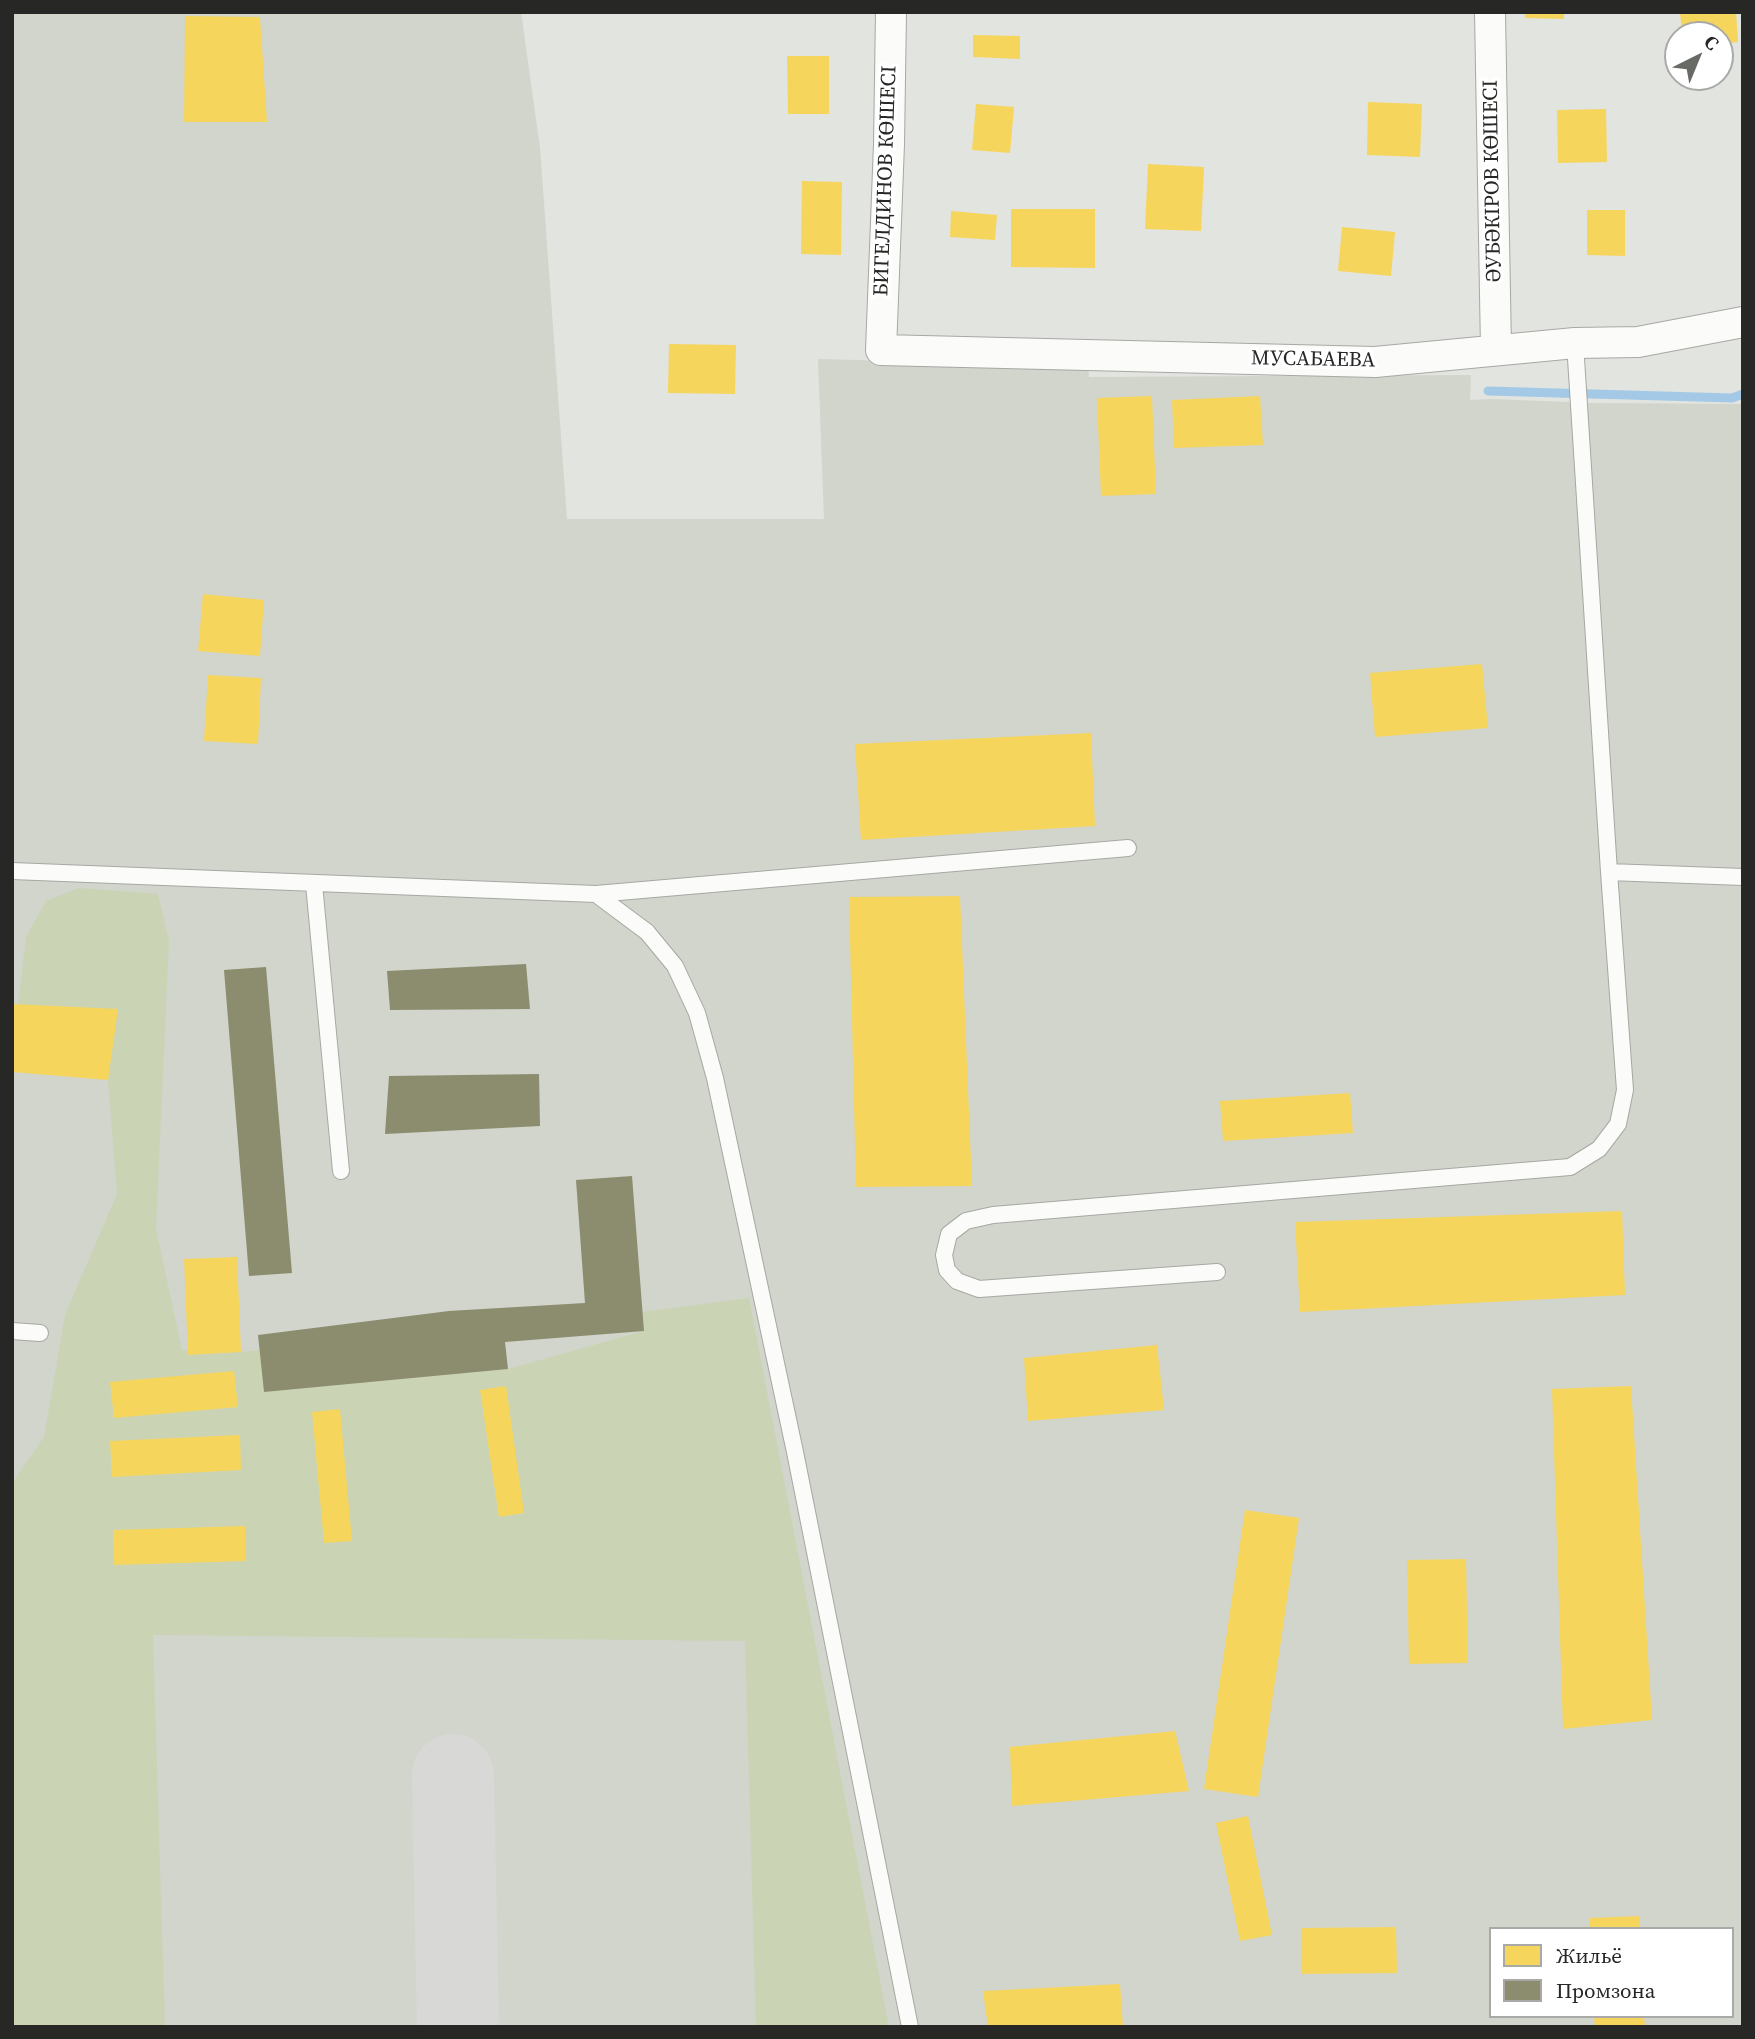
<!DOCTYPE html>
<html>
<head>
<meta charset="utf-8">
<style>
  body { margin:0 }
  #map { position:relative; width:1755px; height:2039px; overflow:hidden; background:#e2e4df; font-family:"Source Serif 4",serif }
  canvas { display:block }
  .frame { position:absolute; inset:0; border:14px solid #272825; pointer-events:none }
  .legend { position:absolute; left:1489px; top:1927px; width:245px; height:91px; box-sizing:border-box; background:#fff; border:2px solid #a9a9a8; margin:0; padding:9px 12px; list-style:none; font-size:21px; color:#272825 }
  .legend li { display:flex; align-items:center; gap:14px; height:35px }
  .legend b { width:35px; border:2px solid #a9a9a8 }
  .north { position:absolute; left:1664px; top:21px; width:70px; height:70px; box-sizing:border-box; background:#fff; border:2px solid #a9a9a8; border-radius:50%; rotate:43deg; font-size:19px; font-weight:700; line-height:28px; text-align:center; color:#272825 }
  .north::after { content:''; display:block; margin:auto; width:24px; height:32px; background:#686a66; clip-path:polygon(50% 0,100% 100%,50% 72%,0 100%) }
</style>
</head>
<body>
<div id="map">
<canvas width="1755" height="2039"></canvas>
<div class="frame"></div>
<ul class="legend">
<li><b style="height:19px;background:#f6d55c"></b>Жильё</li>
<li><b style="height:19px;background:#8c8c6e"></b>Промзона</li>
</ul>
<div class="north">С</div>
</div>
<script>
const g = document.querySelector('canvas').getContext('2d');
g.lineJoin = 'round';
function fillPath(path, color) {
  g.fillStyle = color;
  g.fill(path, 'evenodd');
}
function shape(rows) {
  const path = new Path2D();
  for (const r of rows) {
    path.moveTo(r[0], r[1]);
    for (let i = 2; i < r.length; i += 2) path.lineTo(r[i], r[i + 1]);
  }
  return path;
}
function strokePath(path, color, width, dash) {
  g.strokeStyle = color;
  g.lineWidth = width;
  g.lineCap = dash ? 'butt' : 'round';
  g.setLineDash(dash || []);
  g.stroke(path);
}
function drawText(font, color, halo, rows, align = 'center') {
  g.font = font + ' "Source Serif 4",serif';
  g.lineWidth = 7;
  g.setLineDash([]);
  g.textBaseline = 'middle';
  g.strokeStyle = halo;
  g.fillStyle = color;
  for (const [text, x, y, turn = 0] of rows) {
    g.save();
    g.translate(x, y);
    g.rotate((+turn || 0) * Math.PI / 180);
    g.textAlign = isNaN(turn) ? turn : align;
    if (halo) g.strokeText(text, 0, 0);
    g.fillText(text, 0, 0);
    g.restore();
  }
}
fillPath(shape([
  [12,12,521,12,540,148,567,519,824,519,818,359,1088,366,1089,377,1471,375,1470,400,1492,399,1592,403,1743,404,1743,2027,12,2027],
  [1491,1929,1732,1929,1732,2016,1491,2016]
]), '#d1d5cb');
fillPath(shape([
  [79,888,158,894,169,941,156,1229,182,1350,241,1352,260,1350,264,1392,508,1369,643,1331,642,1312,749,1298,889,2027,756,2027,745,1641,153,1635,165,2027,12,2027,13,1482,44,1437,65,1315,117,1194,108,1080,18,1005,26,937,46,901]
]), '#cad4b5');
fillPath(shape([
  [1525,12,1564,12,1564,19,1525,18],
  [1680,12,1736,12,1738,42,1720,44,1720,35,1682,35],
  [185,16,260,17,267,122,184,122],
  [973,35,1020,36,1020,59,973,57],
  [787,56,829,56,829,114,788,114],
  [1368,102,1422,104,1420,157,1367,155],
  [976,104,1014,107,1010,153,972,150],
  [1606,109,1607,162,1558,163,1557,110],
  [1148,164,1204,167,1201,231,1145,229],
  [802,181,842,182,841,255,801,254],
  [1011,209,1095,209,1095,268,1011,267],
  [1587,210,1625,210,1625,256,1587,255],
  [951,211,997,215,995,240,950,237],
  [1342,227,1395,232,1391,276,1338,271],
  [669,344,736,345,735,394,668,393],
  [1152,396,1156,494,1101,496,1097,398],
  [1260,396,1263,445,1174,448,1172,400],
  [203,594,264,600,260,656,198,651],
  [1482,664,1488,728,1375,737,1370,673],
  [208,675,261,678,258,744,204,741],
  [1091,733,1095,826,861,840,855,744],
  [960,896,972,1186,856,1187,849,897],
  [12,1004,118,1009,108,1080,12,1072],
  [1350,1093,1353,1133,1223,1141,1220,1101],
  [1622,1211,1625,1295,1300,1312,1295,1222],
  [237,1257,241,1352,188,1355,184,1259],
  [1157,1345,1164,1410,1028,1421,1024,1358],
  [234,1371,238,1407,114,1418,110,1382],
  [506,1386,524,1513,499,1517,480,1390],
  [1631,1386,1652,1720,1563,1729,1552,1389],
  [340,1409,352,1541,324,1543,312,1412],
  [240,1435,241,1470,112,1477,110,1441],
  [1245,1510,1299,1518,1258,1797,1204,1789],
  [245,1526,246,1561,114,1565,113,1530],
  [1466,1559,1468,1663,1409,1664,1407,1560],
  [1175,1731,1189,1791,1012,1806,1010,1747],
  [1248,1816,1272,1935,1240,1941,1216,1823],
  [1639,1916,1640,1929,1590,1929,1589,1918],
  [1396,1927,1397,1973,1302,1974,1302,1928],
  [1120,1984,1123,2027,988,2027,983,1991],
  [1594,2016,1644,2016,1645,2027,1595,2027]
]), '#f6d55c');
fillPath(shape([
  [526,964,530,1009,390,1010,387,971],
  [266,967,292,1273,249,1276,224,970],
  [539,1074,540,1126,385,1134,389,1076],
  [632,1176,644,1331,505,1342,508,1369,264,1392,258,1335,449,1311,585,1303,576,1180]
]), '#8c8c6e');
strokePath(shape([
  [1488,391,1732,398,1743,394]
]), '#a3c9e6', 9);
strokePath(shape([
  [453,1775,458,2027]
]), '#d8d8d6', 82);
const service = shape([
  [12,871,596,894,1128,848],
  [1609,872,1743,877],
  [314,884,341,1171],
  [596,894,647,932,675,966,697,1013,715,1078,795,1452,910,2027],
  [1217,1272,979,1289,957,1281,947,1270,944,1255,949,1234,966,1221,993,1215,1570,1167,1599,1149,1618,1124,1625,1090,1609,872,1575,343],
  [12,1331,40,1333]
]);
const minor = shape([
  [891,12,889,144,881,350,1375,362,1575,343,1638,342,1743,322],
  [1490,12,1496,350]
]);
strokePath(service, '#a7a8a4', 18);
strokePath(minor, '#a7a8a4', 32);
strokePath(service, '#fbfbfa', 16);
strokePath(minor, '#fbfbfa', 30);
drawText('21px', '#272825', '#fff', [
  ["БИГЕЛДИНОВ КӨШЕСІ",886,181,-88],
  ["ӘУБӘКІРОВ КӨШЕСІ",1493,181,-91],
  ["МУСАБАЕВА",1313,360,1]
]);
</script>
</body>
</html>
